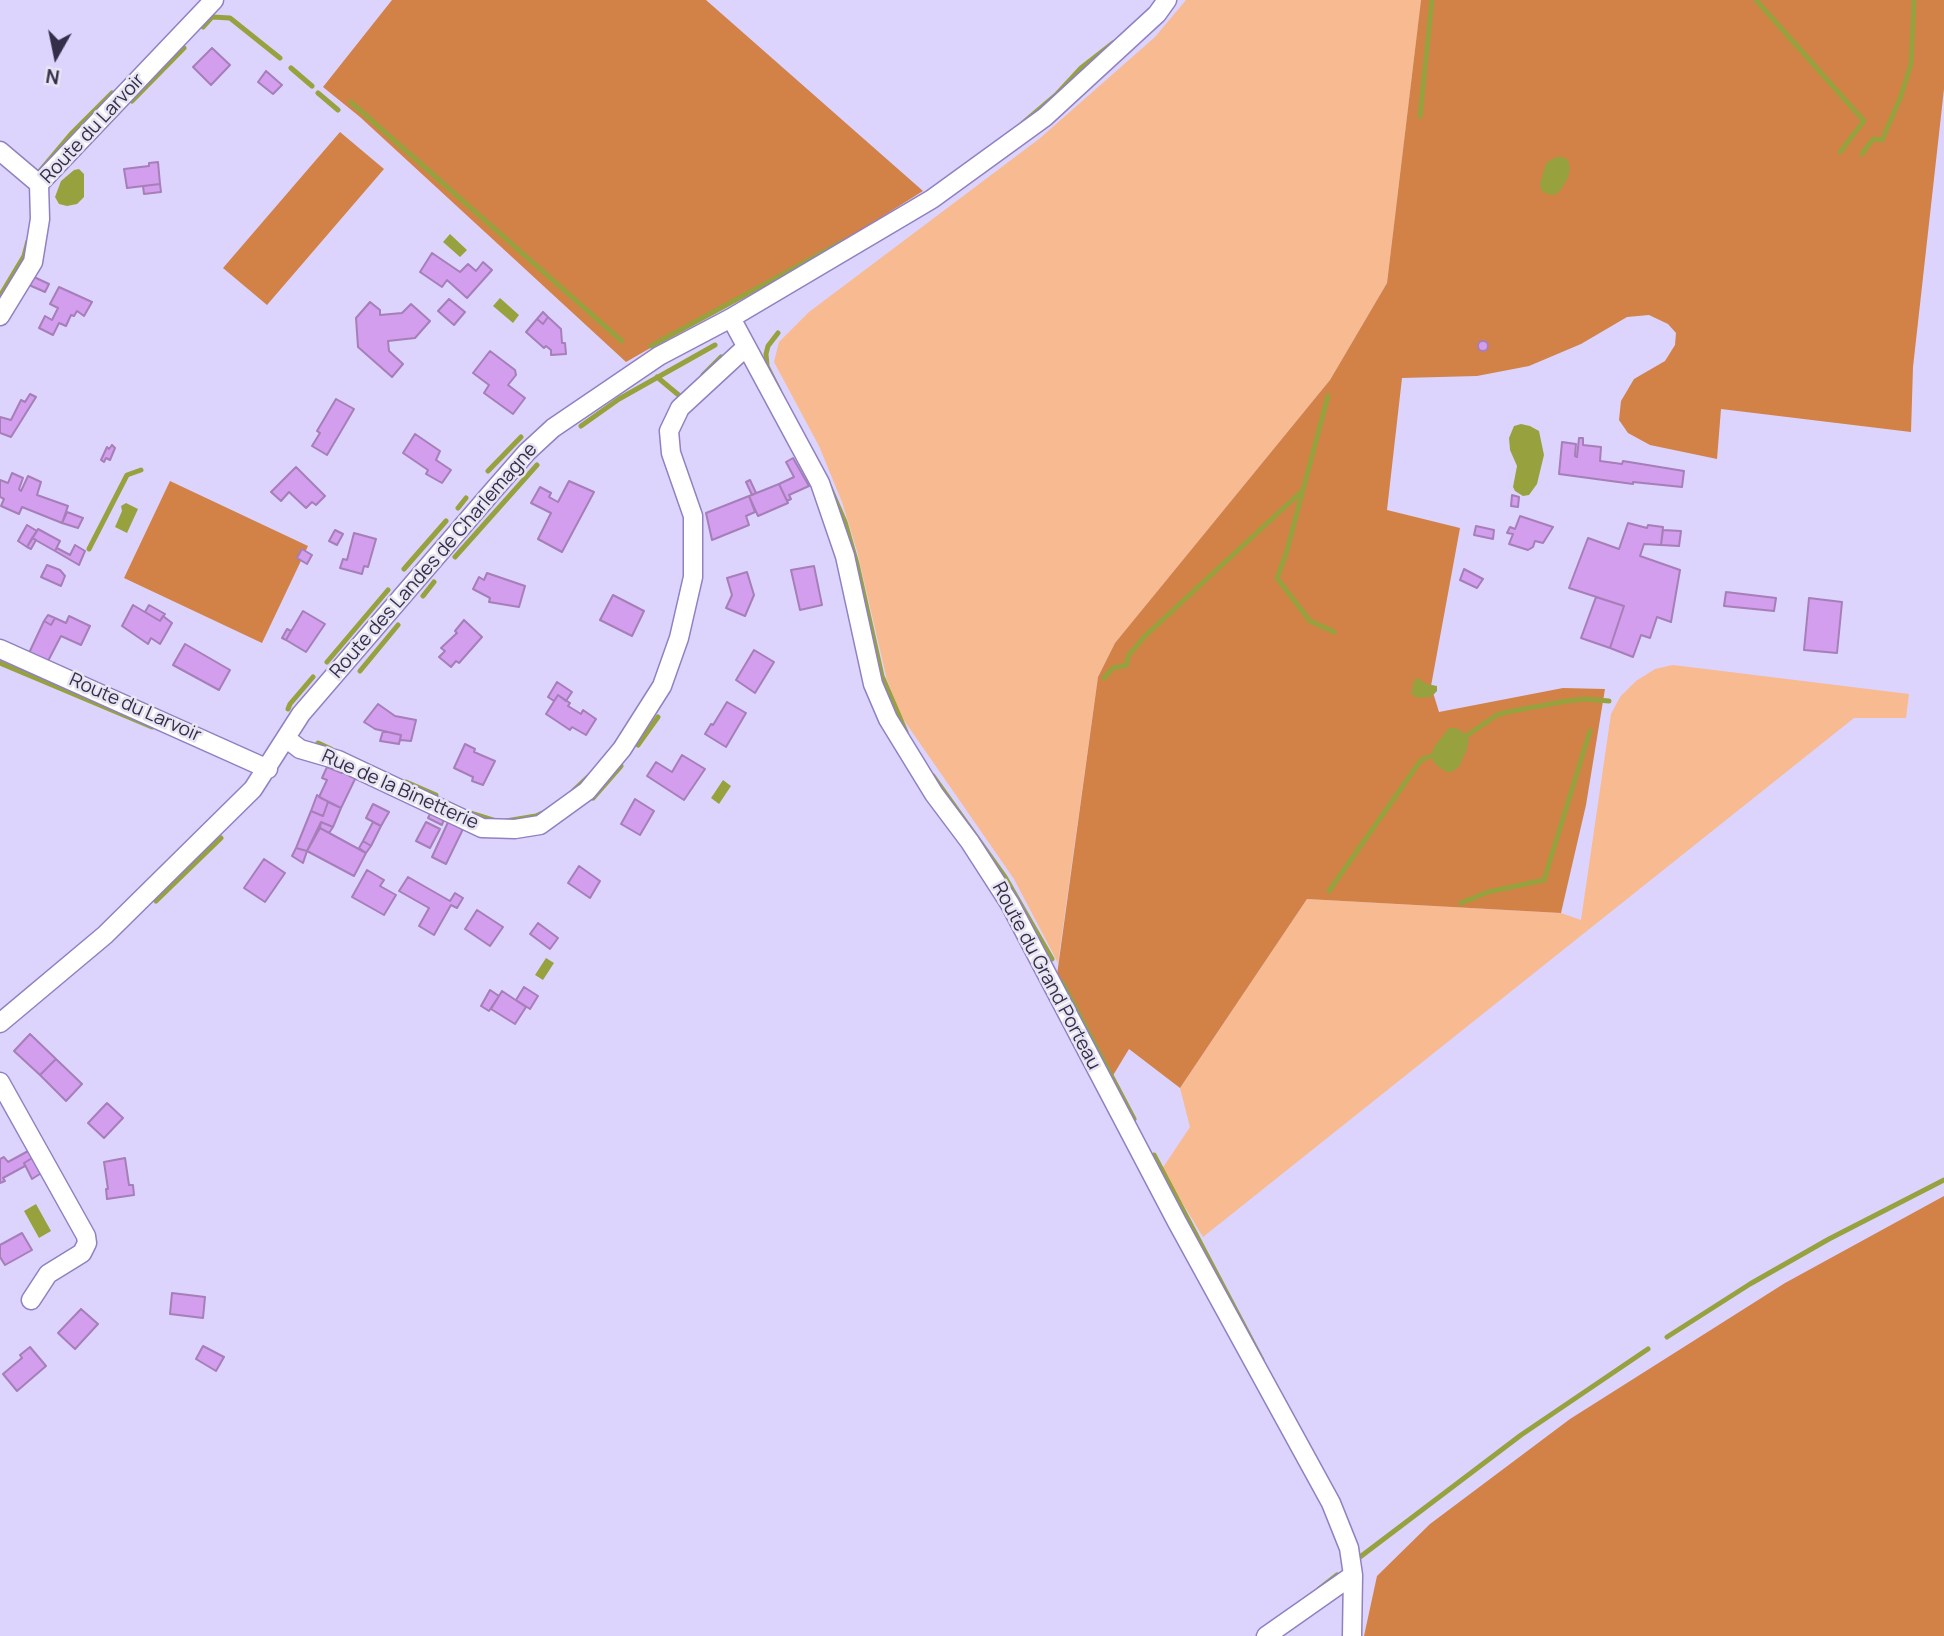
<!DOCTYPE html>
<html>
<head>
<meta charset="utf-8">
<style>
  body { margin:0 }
  #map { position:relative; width:1944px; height:1636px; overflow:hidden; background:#dcd4fd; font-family:Manrope,sans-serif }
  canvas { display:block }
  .north { position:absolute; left:21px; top:21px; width:70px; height:70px; -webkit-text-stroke:5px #e8e5f3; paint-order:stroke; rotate:189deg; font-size:19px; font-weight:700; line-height:28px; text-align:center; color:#352e49 }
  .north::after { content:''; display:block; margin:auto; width:24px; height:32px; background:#352e49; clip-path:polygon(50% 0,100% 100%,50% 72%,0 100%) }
</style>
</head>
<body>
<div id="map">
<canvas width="1944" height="1636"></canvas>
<div class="north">N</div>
</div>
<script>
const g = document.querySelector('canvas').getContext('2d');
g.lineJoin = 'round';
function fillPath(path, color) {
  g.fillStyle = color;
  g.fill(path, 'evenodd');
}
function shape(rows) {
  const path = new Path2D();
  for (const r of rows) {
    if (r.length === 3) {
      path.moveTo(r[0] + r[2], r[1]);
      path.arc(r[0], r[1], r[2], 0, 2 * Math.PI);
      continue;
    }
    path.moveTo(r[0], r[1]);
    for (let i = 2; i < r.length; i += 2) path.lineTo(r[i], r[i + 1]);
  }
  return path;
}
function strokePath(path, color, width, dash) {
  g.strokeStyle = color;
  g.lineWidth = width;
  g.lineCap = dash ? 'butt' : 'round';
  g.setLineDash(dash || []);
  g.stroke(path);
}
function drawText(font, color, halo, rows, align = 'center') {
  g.font = font + ' Manrope,sans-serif';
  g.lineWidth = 5;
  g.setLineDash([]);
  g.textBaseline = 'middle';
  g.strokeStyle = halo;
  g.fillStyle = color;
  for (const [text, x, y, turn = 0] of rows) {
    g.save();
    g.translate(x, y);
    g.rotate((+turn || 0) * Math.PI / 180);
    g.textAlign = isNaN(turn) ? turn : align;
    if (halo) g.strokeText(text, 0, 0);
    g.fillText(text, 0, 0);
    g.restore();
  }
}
fillPath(shape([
  [1186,0,1421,0,1387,283,1330,380,1115,643,1098,677,1058,963,1014,879,901,716,887,680,857,551,842,502,819,446,774,362,779,342,809,312,1039,139,1155,37],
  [1673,665,1909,694,1906,718,1854,718,1203,1237,1162,1169,1190,1127,1180,1088,1307,899,1561,913,1581,920,1611,714,1620,697,1636,681,1655,669]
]), '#f8ba91');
fillPath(shape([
  [392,0,706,0,923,191,834,247,720,308,626,362,360,117,323,87],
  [1421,0,1944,0,1944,89,1913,367,1911,432,1721,409,1717,459,1650,445,1628,433,1619,420,1621,401,1634,379,1665,361,1675,345,1676,333,1668,324,1649,315,1627,317,1581,344,1529,366,1477,376,1402,378,1387,510,1460,528,1431,686,1439,712,1563,688,1605,689,1586,805,1561,913,1307,899,1180,1088,1129,1049,1106,1087,1056,982,1098,677,1115,643,1330,380,1387,283],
  [340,132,384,169,267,305,223,268],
  [170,481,308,546,262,643,124,578],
  [1944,1196,1944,1636,1364,1636,1377,1576,1430,1524,1570,1419,1785,1283]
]), '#d28147');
fillPath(shape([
  [1556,157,1563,157,1568,160,1570,169,1568,178,1560,191,1554,195,1547,194,1541,190,1540,184,1546,163],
  [79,169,84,174,84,197,77,204,67,206,59,204,55,197,61,181,74,170],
  [450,234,467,250,460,257,443,242],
  [500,298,519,315,513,323,493,306],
  [1521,424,1530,426,1539,431,1544,455,1537,484,1529,495,1523,496,1515,491,1513,487,1517,466,1510,450,1509,438,1514,426],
  [126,503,138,509,127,533,115,527,122,511,121,506],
  [1418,678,1427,684,1437,686,1437,691,1431,697,1418,698,1411,694,1414,680],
  [1449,728,1456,728,1464,733,1469,739,1467,749,1459,767,1452,772,1446,772,1435,764,1431,756,1434,747],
  [723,780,731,786,719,804,711,798],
  [546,958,554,963,543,980,535,975],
  [36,1204,51,1231,39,1238,24,1211]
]), '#97a23f');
strokePath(shape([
  [1756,0,1864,121,1840,152],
  [203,27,212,17,230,18,280,58],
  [291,68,312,86],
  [318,93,338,110],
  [132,101,184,48],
  [351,102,622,341],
  [1420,116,1432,0],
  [1023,123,1056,95,1081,68,1113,43],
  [1862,154,1873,139,1882,140,1901,96,1911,64,1914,0],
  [39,172,71,134,112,93],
  [0,296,24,256,28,241],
  [778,333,768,346,766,354,767,366,779,390],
  [651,346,842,242],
  [703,375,721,357],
  [657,377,681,397,679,399],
  [1328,396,1286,554,1277,578,1310,621,1334,632],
  [581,426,619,399,715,345],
  [488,471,521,437],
  [829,485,845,522,857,564,882,676,906,732],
  [458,508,466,498],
  [89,549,127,475,141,470],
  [455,557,537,465],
  [404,569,446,521],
  [423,596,434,582],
  [327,662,388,590],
  [0,663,152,727],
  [360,671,398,625],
  [1104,678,1113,668,1127,665,1128,656,1145,636,1301,492],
  [288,709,290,704,313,677],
  [1466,736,1497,715,1507,712,1567,701,1586,699,1609,701],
  [318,743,331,749],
  [638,745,658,717],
  [933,776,1005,877,1052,959],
  [406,782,436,795],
  [574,790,590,775],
  [593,798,621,766],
  [467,812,496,821],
  [506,821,536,816,547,811],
  [1329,891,1421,760,1431,756],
  [156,901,221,838],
  [1461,903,1488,892,1544,880,1590,731],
  [1062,982,1134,1119],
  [1154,1155,1262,1360],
  [1667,1337,1750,1284,1829,1239,1944,1180],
  [1360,1557,1521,1435,1648,1349],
  [1319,1589,1337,1575]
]), '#97a23f', 5);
const building = shape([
  [212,48,230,65,211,85,193,67,212,48],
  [266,71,282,85,273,94,258,82,266,71],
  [158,162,160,184,127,188,124,169,149,166,149,163,158,162],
  [160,184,161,192,144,194,143,186,160,184],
  [432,253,460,272,468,264,476,271,483,262,492,270,467,298,447,280,442,287,420,272,432,253],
  [34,277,49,284,45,292,29,285,34,277],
  [59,287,92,302,84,316,77,311,74,316,71,315,66,326,59,323,53,335,39,328,45,316,52,320,58,308,50,304,59,287],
  [449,299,465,312,454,325,438,311,449,299],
  [370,302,380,310,380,315,402,313,411,304,430,321,415,338,388,341,389,351,403,364,392,377,358,347,356,318,370,302],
  [543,312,548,317,543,324,537,319,543,312],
  [548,317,561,329,562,343,565,343,566,354,551,355,551,350,546,346,544,348,526,332,537,319,543,324,548,317],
  [1483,346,5],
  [490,351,515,370,516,375,508,385,525,398,513,414,484,393,489,385,473,373,490,351],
  [30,394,36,397,11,437,0,433,0,417,11,420,21,400,25,402,30,394],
  [336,399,354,409,327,455,312,446,320,433,317,431,336,399],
  [415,434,440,451,436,460,451,470,442,483,426,474,428,470,403,453,415,434],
  [1579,438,1583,438,1583,445,1601,447,1600,461,1622,464,1623,461,1684,471,1682,487,1633,482,1633,484,1559,474,1562,442,1576,444,1575,456,1577,457,1579,438],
  [112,445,115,448,110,460,106,458,104,462,101,460,107,447,109,449,112,445],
  [793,458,809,486,789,495,791,499,787,501,779,484,794,477,786,462,793,458],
  [296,467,325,496,316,505,312,502,306,508,289,492,281,501,271,492,296,467],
  [12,473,23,478,19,489,21,491,28,476,41,482,37,495,68,506,62,523,22,507,19,514,1,506,4,499,0,497,0,480,8,483,12,473],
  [750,480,756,493,752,495,746,482,750,480],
  [569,481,594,492,562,552,538,539,551,513,531,503,540,487,551,493,549,497,558,502,569,481],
  [779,484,788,503,758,516,749,496,779,484],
  [1512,495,1519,497,1518,507,1511,506,1512,495],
  [749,496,755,512,746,516,749,525,712,540,706,513,749,496],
  [67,512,83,518,78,528,62,523,67,512],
  [1520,516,1553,527,1543,543,1535,541,1533,547,1528,550,1509,544,1513,534,1507,533,1510,527,1515,529,1520,516],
  [1628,523,1647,528,1648,525,1663,527,1661,545,1644,544,1640,556,1680,570,1671,622,1657,617,1650,638,1641,635,1633,657,1610,648,1624,606,1569,588,1588,538,1619,549,1628,523],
  [27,525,37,531,27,547,18,541,27,525],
  [1476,526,1494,530,1493,539,1474,535,1476,526],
  [38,529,60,541,55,551,32,538,38,529],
  [335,530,343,534,337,545,329,541,335,530],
  [1663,530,1681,531,1679,546,1661,545,1663,530],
  [354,533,376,539,368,567,364,566,362,574,340,568,343,559,347,560,354,533],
  [32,538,36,540,31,549,27,547,32,538],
  [75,545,85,551,79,565,55,551,57,548,70,555,75,545],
  [302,549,312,555,307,564,297,558,302,549],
  [47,565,60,570,65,576,61,586,41,577,47,565],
  [814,566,822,605,800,610,791,570,814,566],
  [1464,569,1483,579,1477,588,1460,580,1464,569],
  [747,572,754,595,745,616,726,608,732,595,727,578,747,572],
  [487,573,525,586,519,607,489,602,490,598,473,589,479,577,484,580,487,573],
  [1726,592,1776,598,1774,611,1724,606,1726,592],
  [613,595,644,611,632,636,600,620,613,595],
  [1596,597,1624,606,1610,648,1581,638,1596,597],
  [1809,598,1842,602,1837,653,1804,650,1809,598],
  [133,605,160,621,163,616,172,623,160,644,151,638,148,644,122,626,133,605],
  [149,605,165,614,160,621,145,612,149,605],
  [303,611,325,624,306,652,286,640,303,611],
  [48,615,55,618,51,625,44,621,48,615],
  [69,616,90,626,81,645,61,636,48,661,29,653,44,621,51,625,55,618,66,623,69,616],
  [464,620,482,637,459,663,456,661,451,667,439,657,445,651,441,648,457,633,455,631,464,620],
  [287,629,291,631,286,640,282,638,287,629],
  [185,644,230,670,219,690,173,665,185,644],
  [754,650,774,662,755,693,736,680,754,650],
  [557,682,572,692,566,701,558,695,554,701,548,697,557,682],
  [558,695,570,703,568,706,581,714,583,710,596,719,586,735,572,727,570,730,546,714,558,695],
  [727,702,746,713,726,747,705,734,711,724,713,725,727,702],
  [378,704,395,716,416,720,411,741,400,740,401,735,375,729,364,722,378,704],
  [383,731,401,735,399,744,380,741,383,731],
  [465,744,475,749,474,752,495,761,483,785,472,781,473,777,454,768,465,744],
  [682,755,705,769,684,800,647,776,656,762,672,772,682,755],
  [327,767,342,773,344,770,356,777,341,808,319,797,327,780,322,778,327,767],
  [317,795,328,802,323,816,311,811,317,795],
  [635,799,654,811,640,835,621,824,635,799],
  [328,802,341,808,333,827,321,822,307,851,296,848,311,811,323,816,328,802],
  [373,804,389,812,381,826,366,818,373,804],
  [431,812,444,819,442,825,428,818,431,812],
  [449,820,464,827,446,864,432,857,449,820],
  [321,822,333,827,329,833,320,828,321,822],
  [373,822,381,826,371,846,363,841,373,822],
  [426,822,440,829,430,848,416,841,426,822],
  [320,828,366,853,354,876,307,851,320,828],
  [363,841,371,846,366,853,359,848,363,841],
  [296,848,307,851,303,863,292,856,296,848],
  [264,859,285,873,265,902,244,888,264,859],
  [579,866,600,881,590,898,568,883,579,866],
  [367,870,384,880,380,886,396,895,384,915,352,897,367,870],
  [408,877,450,901,455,893,463,898,457,908,451,905,434,935,419,926,429,908,399,891,408,877],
  [477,910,503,927,490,946,465,929,477,910],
  [538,923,558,938,550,949,530,934,538,923],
  [524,987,538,996,530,1009,516,1000,524,987],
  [490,990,499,996,489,1011,481,1006,490,990],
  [502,991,526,1007,515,1024,491,1009,502,991],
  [30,1034,56,1059,40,1075,14,1051,30,1034],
  [56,1059,82,1084,66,1101,40,1075,56,1059],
  [107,1103,123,1118,104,1138,88,1123,107,1103],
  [30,1150,34,1157,24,1163,25,1166,3,1178,5,1181,0,1183,0,1159,4,1157,8,1162,30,1150],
  [34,1157,43,1172,32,1179,24,1163,34,1157],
  [125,1158,129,1185,133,1185,134,1195,107,1199,106,1189,108,1189,104,1162,125,1158],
  [22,1233,32,1250,5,1265,0,1257,0,1245,22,1233],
  [172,1293,205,1297,203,1318,170,1314,172,1293],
  [81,1309,98,1324,75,1349,58,1333,81,1309],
  [203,1346,224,1357,216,1371,196,1359,203,1346],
  [30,1347,46,1366,17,1391,3,1374,22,1358,20,1355,30,1347]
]);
fillPath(building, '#d39eed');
strokePath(building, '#a67eb8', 2);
const minor = shape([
  [0,151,39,184],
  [0,316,33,262,40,219,39,184,214,0],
  [731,318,820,483,845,556,873,684,888,719,934,794,970,842,1010,904,1177,1222,1331,1503,1349,1548,1353,1575,1352,1636],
  [0,649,268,769],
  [287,739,300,749,338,760,482,828,515,829,540,825,587,791,622,749,662,686,679,638,693,577,693,516,671,453,669,431,680,408,745,348],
  [0,1023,105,935,253,789,301,714,491,493,527,452,553,428,659,356,731,318,932,199,1045,117,1157,14,1167,0],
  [0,1082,86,1236,87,1243,82,1253,48,1274,31,1300],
  [1266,1636,1353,1575]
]);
strokePath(minor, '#9181c1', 21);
strokePath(minor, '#fff', 18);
drawText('19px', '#352e49', '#e8e5f3', [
  ["Route du Larvoir",93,129,-47],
  ["Route des Landes de Charlemagne",434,561,-49],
  ["Route du Larvoir",135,708,24],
  ["Rue de la Binetterie",400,790,24],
  ["Route du Grand Porteau",1046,976,62]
]);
</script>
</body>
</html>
